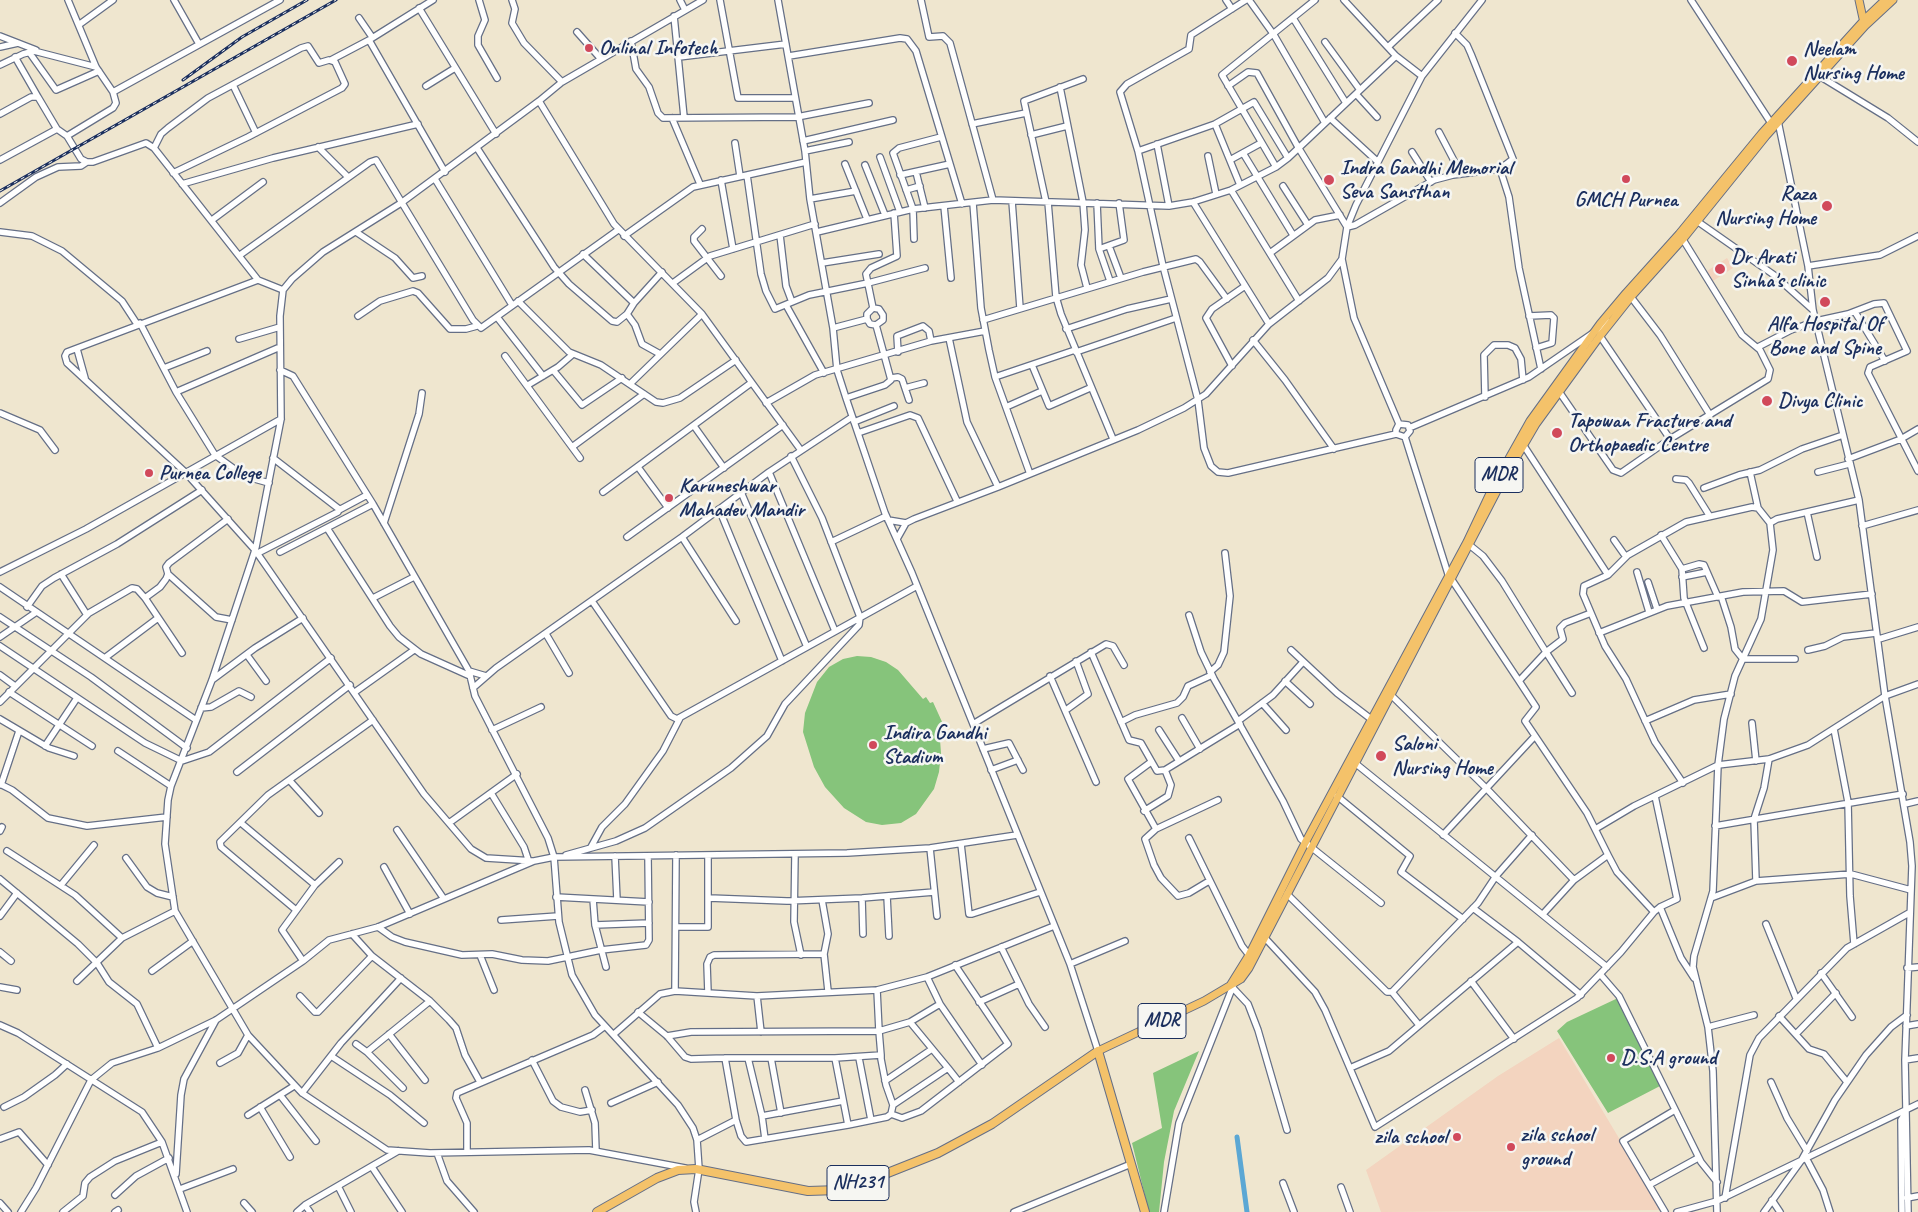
<!DOCTYPE html>
<html>
<head>
<meta charset="utf-8">
<style>
  body { margin:0 }
  canvas { display:block; background:#efe6cf }
</style>
</head>
<body>
<canvas width="1918" height="1212"></canvas>
<script>
const g = document.querySelector('canvas').getContext('2d');
g.lineJoin = 'round';
function fillPath(path, color) {
  g.fillStyle = color;
  g.fill(path, 'evenodd');
}
function shape(rows) {
  const path = new Path2D();
  for (const r of rows) {
    path.moveTo(r[0], r[1]);
    for (let i = 2; i < r.length; i += 2) path.lineTo(r[i], r[i + 1]);
  }
  return path;
}
function strokePath(path, color, width, dash) {
  g.strokeStyle = color;
  g.lineWidth = width;
  g.lineCap = dash ? 'butt' : 'round';
  g.setLineDash(dash || []);
  g.stroke(path);
}
function drawText(font, color, halo, rows, align = 'center') {
  g.font = font + ' Caveat,sans-serif';
  g.lineWidth = 5;
  g.setLineDash([]);
  g.textBaseline = 'middle';
  g.strokeStyle = halo;
  g.fillStyle = color;
  for (const [text, x, y, turn = 0] of rows) {
    g.save();
    g.translate(x, y);
    g.rotate((+turn || 0) * Math.PI / 180);
    g.textAlign = isNaN(turn) ? turn : align;
    if (halo) g.strokeText(text, 0, 0);
    g.fillText(text, 0, 0);
    g.restore();
  }
}
fillPath(shape([
  [1727,258,1733,268,1713,281,1707,271],
  [1559,1038,1662,1210,1381,1212,1366,1170,1498,1076]
]), '#f3d4bf');
fillPath(shape([
  [857,656,871,657,886,662,898,670,923,699,926,697,930,703,933,702,943,724,939,726,941,753,939,772,934,789,916,814,901,823,882,825,866,822,844,808,825,787,814,767,803,732,805,713,817,682,829,667,843,659],
  [1618,998,1660,1086,1608,1113,1557,1031,1567,1022],
  [1199,1051,1174,1111,1164,1162,1159,1212,1149,1212,1132,1143,1162,1128,1153,1073]
]), '#86c47b');
strokePath(shape([
  [1237,1137,1247,1212]
]), '#5ba7d4', 5);
const minor = shape([
  [174,0,199,44],
  [433,0,369,40,445,172],
  [479,0,485,20,478,36,478,45,497,78],
  [512,0,515,9,512,23,524,43,562,82],
  [680,0,685,10],
  [720,0,738,98,795,98],
  [778,0,805,151,810,199,833,328,837,370,846,398,885,513,912,573,1070,964,1098,1051],
  [921,0,929,37,943,36,950,43,993,200],
  [1226,0,1232,9],
  [1246,0,1191,35,1189,49,1127,84,1120,92,1138,151,1163,266,1198,400,1204,448,1211,466,1218,472,1228,473,1396,434,1405,437,1410,431,1408,425,1399,424,1396,430,1396,434],
  [1249,0,1274,35,1325,123],
  [1344,0,1396,56,1422,76],
  [1691,0,1771,123],
  [419,8,496,134],
  [674,16,684,117],
  [359,18,372,37],
  [1293,18,1346,103],
  [80,24,113,0],
  [577,32,600,58],
  [0,36,36,50],
  [631,41,636,69,649,87,658,113,663,118,797,117,869,103],
  [1325,42,1360,90],
  [0,47,18,43],
  [1388,47,1438,0],
  [29,52,56,90,99,71],
  [789,56,900,38,907,39,916,51,962,204],
  [15,57,38,97],
  [679,57,786,44],
  [331,60,369,40],
  [0,65,23,54,34,51,96,67],
  [1821,77,1888,118,1918,142],
  [233,85,256,133],
  [426,86,455,68],
  [1228,86,1248,72,1257,73,1298,147,1347,227,1355,225,1434,180,1453,175,1500,169,1513,159,1471,54,1467,45,1455,33],
  [1060,87,1083,202,1085,230,1081,265,1087,288],
  [113,92,280,0],
  [1356,94,1377,117],
  [539,101,614,224,702,314,800,449],
  [0,114,31,97,38,97,57,129,67,136,81,159,87,162,93,162,146,143,154,148,258,280,283,290],
  [672,118,700,184],
  [1330,118,1378,162],
  [1778,121,1808,266,1813,310,1859,500,1885,696,1910,842,1912,866,1905,1060,1908,1212],
  [972,124,1026,113],
  [1215,124,1240,185],
  [1439,132,1461,174],
  [1031,135,1067,126],
  [67,136,113,108,116,103,113,92,96,67,68,0],
  [803,141,893,120],
  [735,143,740,176],
  [1157,144,1169,206],
  [318,147,348,177],
  [154,148,161,134,168,128,208,98,301,48,308,46,319,63,329,60,335,62,345,84,342,88,248,137,173,173],
  [477,148,554,267,569,284,612,321,617,322,627,314,634,303,662,272],
  [805,151,849,142],
  [1138,151,1215,124,1254,102,1288,158],
  [1412,152,1431,182],
  [1243,153,1293,235],
  [1208,156,1216,194],
  [880,157,900,212],
  [0,160,57,129],
  [1230,160,1261,143],
  [845,164,867,219],
  [865,165,885,215],
  [1276,167,1222,75,1315,0],
  [1500,169,1509,197,1519,268,1541,369],
  [916,172,925,208],
  [747,175,761,274,766,291,775,309,809,295,868,283,925,268],
  [900,175,950,164],
  [435,179,512,305],
  [721,180,733,249],
  [182,184,273,158,418,124],
  [1283,186,1308,225],
  [906,190,920,186],
  [1231,190,1299,301],
  [810,199,856,191],
  [1012,201,1020,308],
  [1046,202,1024,101,1083,79],
  [1048,202,1056,297,1061,314,1113,439],
  [1193,202,1269,324],
  [0,203,36,177,58,167,81,166,87,162],
  [973,203,981,308,989,350,995,377,1030,474],
  [1097,203,1099,249,1110,281],
  [944,206,951,278],
  [1694,219,1774,275,1813,310],
  [212,220,263,182],
  [702,229,694,237,694,241,721,276],
  [0,232,32,236,62,251,122,301,137,324],
  [356,232,395,258,413,278,422,276],
  [817,232,913,209,993,200,1169,206,1193,202,1231,190,1276,167,1288,158,1396,56],
  [780,235,786,286,792,302],
  [624,236,693,187,806,162],
  [914,239,913,209,893,153,899,148,941,137],
  [1109,246,1121,278],
  [1099,249,1124,240,1119,203],
  [1270,253,1315,220,1340,215],
  [583,254,634,303],
  [240,255,370,162,376,160,473,320,481,328,618,230],
  [1342,259,1354,318,1399,424],
  [822,263,879,254],
  [1808,266,1880,255,1918,236],
  [258,280,67,352,65,356,67,363,185,472,255,550,424,794,471,849,486,858,534,861],
  [673,283,710,256,815,224],
  [1631,297,1660,335,1710,415],
  [518,301,569,352,601,365,656,402,663,403,680,398,736,360],
  [786,305,824,373],
  [873,308,866,274,871,268,897,256,894,213],
  [873,308,879,309,883,315,883,320,876,325],
  [873,308,867,314,867,319,870,324,876,325],
  [1855,312,1885,361],
  [627,314,635,325,642,344,660,354],
  [358,316,380,301,413,291,418,293,450,329,466,329,477,326],
  [1529,316,1551,315,1554,318,1552,343,1536,348],
  [497,317,543,376],
  [983,320,1143,272,1196,259,1200,262,1227,299],
  [140,323,176,392,215,455,244,476,269,483],
  [833,328,867,319],
  [1066,329,1127,309,1171,299],
  [1600,336,1670,439],
  [949,338,967,422,998,487],
  [239,339,280,327],
  [1253,340,1285,380,1334,449],
  [1758,347,1791,330,1816,321,1848,314,1874,304,1884,303,1907,351,1870,367,1868,373,1918,471],
  [77,349,85,378],
  [898,352,897,336,923,326,929,331,931,341],
  [1076,352,1176,318],
  [505,356,580,458],
  [1032,365,1049,406,1090,388],
  [1232,366,1206,318,1212,309,1245,286],
  [164,368,207,351],
  [280,370,293,376,373,504,469,671,475,696,548,838,554,857,559,922,572,975,595,1015,678,1105,693,1128,697,1140,699,1169,694,1202,696,1212],
  [553,370,582,405,622,378],
  [995,377,1075,350],
  [891,378,898,377,902,379,909,400],
  [630,384,702,314],
  [528,385,558,367,572,355],
  [905,388,924,383],
  [1558,390,1613,470,1621,473,1670,439,1768,379,1770,370,1760,350,1742,335,1682,238],
  [176,392,280,347],
  [1485,397,1484,355,1494,345,1508,345,1515,348,1521,359,1523,380],
  [846,398,885,385,891,380,876,325],
  [766,403,815,375,931,341,985,331],
  [1006,407,1042,391],
  [0,413,40,430,55,450],
  [854,422,894,406],
  [694,426,724,468],
  [1409,428,1529,377,1609,322],
  [858,433,910,415,918,418,957,501],
  [1405,437,1448,574,1519,681],
  [1524,446,1608,575,1628,555,1686,522,1752,507,1758,508,1770,523],
  [572,447,644,394],
  [1848,459,1901,439,1918,429],
  [638,467,668,508],
  [769,472,835,631],
  [1750,472,1758,508],
  [1818,472,1849,464],
  [1676,479,1686,480,1689,483,1709,515],
  [1704,488,1739,475,1760,470,1802,449,1843,435],
  [603,492,751,383],
  [741,492,807,647],
  [719,509,782,661],
  [339,510,367,495],
  [1807,512,1817,557],
  [888,520,906,523],
  [384,523,419,414,422,393],
  [1862,526,1918,510],
  [327,528,390,626,399,637,421,654,470,676],
  [1661,535,1682,569,1684,598,1704,648],
  [627,537,783,425],
  [682,537,736,621],
  [897,539,906,523,914,519,998,487,1138,430,1184,408,1206,394,1269,324,1328,278,1342,259,1347,227,1356,205,1422,76,1482,0],
  [1614,540,1626,557],
  [831,542,886,516],
  [280,552,373,504],
  [258,553,338,512,339,509,273,458],
  [1682,569,1699,564,1704,565,1718,597],
  [0,572,86,529,281,419],
  [1637,572,1649,612],
  [61,574,87,615],
  [168,574,216,617,232,620],
  [1608,575,1584,586,1583,594,1605,646,1626,679,1655,742,1683,783],
  [1682,577,1707,572],
  [1648,582,1657,609],
  [0,587,196,720],
  [1721,596,1731,627,1735,649,1743,659,1795,659],
  [145,598,160,587,166,579,168,574,166,567,169,563,228,519],
  [373,598,414,577],
  [592,601,671,716,677,719,917,586],
  [27,607,42,586,54,578,117,544,202,490],
  [1189,615,1201,652,1214,679,1283,801,1301,839,1381,903],
  [0,617,91,677,187,748],
  [1599,633,1667,606,1743,592,1784,591,1802,602,1872,594],
  [546,634,569,673],
  [0,637,35,613],
  [1879,639,1918,627],
  [0,646,145,743,182,761,209,752,331,658],
  [1291,650,1337,693,1371,719],
  [1808,650,1825,646,1843,637,1876,633],
  [1091,652,1129,740,1141,743,1157,771,1165,770,1240,724],
  [247,655,266,681],
  [106,657,158,618],
  [469,671,486,676],
  [1210,672,1218,665,1224,652,1230,596,1225,553],
  [0,675,15,686],
  [1050,676,1096,782],
  [212,680,255,648,303,618],
  [1285,681,1310,704],
  [473,688,496,668,682,537,769,472,852,417],
  [9,692,92,746],
  [355,692,414,650],
  [1572,693,1546,652,1563,639,1560,628,1565,623,1591,613],
  [1391,695,1486,788,1574,880,1608,855,1587,813,1525,721,1536,707,1519,681,1546,652,1502,581,1483,556,1467,543],
  [0,702,89,613,132,588,137,589,145,598,182,653],
  [1262,703,1286,730],
  [201,708,211,707,239,691,251,697],
  [1066,710,1088,694,1076,661],
  [1182,718,1200,749],
  [0,719,49,748,74,756],
  [1238,721,1273,695,1303,662],
  [1645,721,1694,700,1731,694],
  [1121,722,1135,715,1177,703,1183,697,1188,686,1212,675],
  [1752,723,1756,761],
  [973,724,1106,644,1113,646,1124,665],
  [1834,729,1848,802,1850,896,1854,944],
  [492,730,541,707],
  [1159,730,1179,761],
  [45,746,77,698],
  [983,749,1009,743,1023,770],
  [118,751,171,786],
  [1769,759,1764,788,1754,819,1756,881,1851,874,1911,890],
  [1151,762,1128,779,1156,829],
  [1355,763,1607,967],
  [991,770,1018,760],
  [237,772,350,685],
  [290,781,319,813],
  [0,784,12,790,48,818,87,826,167,817],
  [1,785,19,731],
  [491,793,524,847,528,859],
  [1337,796,1410,856,1401,872,1463,919],
  [1655,796,1677,899,1660,907],
  [1905,804,1918,801],
  [1144,811,1168,796,1171,785,1165,770],
  [241,823,315,885],
  [449,823,517,774],
  [1715,826,1903,794],
  [1597,828,1634,806,1718,765,1769,759,1808,745,1885,696,1918,684],
  [397,830,444,899],
  [0,831,2,827],
  [1443,835,1535,736],
  [1189,838,1242,946,1249,955],
  [961,844,969,914,972,914,1040,892],
  [591,847,602,827,625,804,663,751,680,718],
  [930,848,937,916],
  [7,851,75,895,122,938],
  [795,854,794,922,801,955],
  [566,855,616,841,645,828,731,768,767,736,785,704,859,625,860,617,822,518,791,456],
  [1608,855,1617,872,1654,912,1660,907,1681,958,1694,978],
  [615,856,617,900],
  [126,858,147,887,157,893,173,897],
  [384,867,410,914],
  [0,879,78,944,97,963,109,982,137,1004,158,1048],
  [1209,881,1189,893,1178,896,1161,878,1154,865,1145,839,1156,829,1218,800],
  [61,885,94,845],
  [1287,894,1387,992,1392,992,1478,903,1496,876,1532,835],
  [887,896,889,936],
  [556,897,649,902],
  [709,898,787,901,862,898,934,892],
  [862,898,863,934],
  [1711,898,1756,881],
  [593,899,595,925,606,967],
  [822,900,828,934,824,954,828,991],
  [1473,908,1518,942],
  [296,910,221,847,220,842,268,795,373,720],
  [1543,914,1574,880],
  [0,916,17,893],
  [501,920,558,916],
  [1766,924,1796,998],
  [595,925,649,923],
  [378,927,392,937,405,942,462,955,492,954,522,960,548,961,601,950,646,945,649,940,648,856],
  [677,927,708,927,708,855],
  [352,934,372,956,430,1001,449,1020,456,1028,465,1055,480,1082],
  [1265,938,1315,992,1325,1010,1375,1127,1577,998,1621,952,1654,912],
  [1001,947,1029,1004,1045,1027],
  [0,952,11,961],
  [480,955,494,990],
  [303,961,282,930,315,885,339,862],
  [1070,964,1125,941],
  [1907,968,1918,967],
  [152,971,193,941],
  [1821,973,1852,1017],
  [1600,974,1619,996,1701,1162,1717,1182],
  [927,977,940,1004],
  [77,981,122,938,175,911],
  [1471,981,1514,1039],
  [0,987,17,990],
  [1233,988,1248,1004,1258,1030,1287,1130],
  [675,991,676,855],
  [1392,992,1419,1025],
  [708,993,707,964,710,957,714,955,824,954],
  [300,996,315,1012,318,1012,372,956],
  [757,996,761,1032],
  [979,1002,1019,984],
  [638,1012,667,1036,685,1057,691,1059,725,1058,835,1058,848,1125,746,1142,741,1136,736,1120,725,1058],
  [1779,1016,1809,1049,1824,1054,1847,1082],
  [910,1022,940,1004,982,1065],
  [0,1025,18,1033,142,1112,162,1142,187,1212],
  [1906,1026,1918,1024],
  [1708,1027,1754,1015],
  [389,1034,425,1080],
  [614,1034,660,994,675,991,757,996,877,990,927,977,1054,926],
  [1796,1034,1836,993],
  [667,1036,691,1032,879,1031,910,1022,948,1068,893,1105,886,1085,881,1059,881,1055,879,1031,877,990],
  [356,1044,367,1052,403,1088],
  [367,1052,430,1001],
  [331,1056,390,1095,424,1123],
  [748,1058,762,1116],
  [771,1058,781,1113],
  [835,1058,881,1055],
  [859,1058,871,1120],
  [532,1060,553,1101,561,1107,580,1112,592,1110],
  [1905,1060,1918,1058],
  [220,1063,238,1053,248,1035],
  [948,1068,959,1082],
  [1350,1068,1389,1051,1518,942,1581,995],
  [885,1081,932,1049],
  [1771,1082,1787,1118,1807,1151],
  [585,1090,595,1123,596,1151],
  [302,1093,341,1043,401,978],
  [280,1095,316,1141],
  [611,1103,658,1082],
  [4,1107,24,1097,55,1075,67,1064],
  [260,1107,290,1157],
  [891,1114,902,1118,921,1111,1008,1044,955,965],
  [248,1115,294,1086],
  [848,1125,887,1117,891,1114,893,1105],
  [0,1139,19,1132,48,1165],
  [765,1139,762,1116,843,1101],
  [697,1140,736,1120],
  [467,1152,467,1123,456,1098,457,1093,593,1035,605,1026],
  [437,1153,447,1181,474,1212],
  [1806,1158,1823,1190,1830,1212],
  [372,1167,402,1212],
  [685,1168,589,1150,430,1153,387,1150,302,1093,248,1035,175,911,165,844,168,800,171,786,212,680,256,547,281,419,280,316,283,290,292,279,323,252,401,203,539,101,562,82,703,0],
  [176,1174,181,1095,184,1079,216,1020],
  [1283,1183,1294,1212],
  [1649,1185,1698,1158],
  [338,1186,351,1212],
  [1341,1187,1350,1212],
  [180,1189,233,1169],
  [115,1195,136,1176,169,1158],
  [1725,1198,1750,1055,1759,1038,1847,948,1909,913],
  [1907,1198,1918,1196],
  [1772,1200,1780,1212],
  [0,1203,8,1212],
  [244,1203,252,1212],
  [305,1205,310,1212],
  [21,1212,36,1188,91,1080,112,1063,158,1048,216,1020,303,961,329,940,378,927,534,861,554,857,847,853,930,848,1017,835],
  [63,1212,83,1196,85,1183,90,1177,115,1161,162,1142],
  [115,1212,118,1210],
  [297,1212,305,1205,398,1151],
  [1014,1212,1131,1164],
  [1164,1212,1179,1123,1235,981],
  [1665,1212,1623,1141,1675,1110],
  [1677,1212,1717,1201,1918,1104],
  [1717,1212,1713,1071,1708,1027,1693,967,1694,956,1713,891,1718,765,1724,719,1735,676,1761,619,1773,550,1770,523,1777,519,1859,500],
  [1764,1212,1801,1161,1835,1100,1866,1055,1891,1027,1907,1015],
  [1902,1212,1901,1120,1905,1114]
]);
const major = shape([
  [1859,0,1864,23],
  [1231,984,1249,955,1305,843,1467,542,1493,487,1530,421,1600,324,1626,293,1679,234,1762,133,1866,18,1885,0],
  [1098,1051,1204,1001,1241,979,1249,968,1498,489,1536,424,1600,336,1631,297,1683,239,1766,136,1865,26,1893,0]
]);
const highway = shape([
  [597,1212,657,1178,678,1170,696,1169,808,1191,839,1190,880,1176,938,1153,992,1124,1098,1051,1145,1212]
]);
strokePath(minor, '#656f86', 8);
strokePath(major, '#656f86', 9);
strokePath(highway, '#656f86', 10);
strokePath(minor, '#fff', 5.5);
strokePath(major, '#f4c26a', 7);
strokePath(highway, '#f4c26a', 8);
const rail = shape([
  [183,80,242,37,307,0],
  [0,191,336,0]
]);
strokePath(rail, '#1b2f5e', 3);
strokePath(rail, '#f6f6f2', 1, [4]);
for (const [x, y, r, color] of [
  [589,48,5,"#d1495b"],
  [1792,61,6,"#d1495b"],
  [1626,179,5,"#d1495b"],
  [1329,180,6,"#d1495b"],
  [1827,206,6,"#d1495b"],
  [1720,269,6,"#d1495b"],
  [1825,302,6,"#d1495b"],
  [1767,401,6,"#d1495b"],
  [1557,433,6,"#d1495b"],
  [149,473,5,"#d1495b"],
  [669,498,5,"#d1495b"],
  [873,745,5,"#d1495b"],
  [1381,756,6,"#d1495b"],
  [1611,1058,5,"#d1495b"],
  [1457,1137,5,"#d1495b"],
  [1511,1147,5,"#d1495b"]
]) {
  const dot = new Path2D();
  dot.arc(x, y, r, 0, 2 * Math.PI);
  g.fillStyle = color;
  g.fill(dot);
  strokePath(dot, '#f6f6f2', 2);
}
for (const [x, y, w] of [
  [1499,475,48],
  [1162,1021,48],
  [858,1183,62]
]) {
  const box = new Path2D();
  box.roundRect(x - w / 2, y - 17.5, w, 35, 4);
  g.fillStyle = '#f6f6f2';
  g.fill(box);
  strokePath(box, '#1b2f5e', 1);
}
drawText('bold 20px', '#1b2f5e', null, [
  ["MDR",1499,475],
  ["MDR",1162,1021],
  ["NH231",858,1183]
]);
drawText('bold 21px', '#1b2f5e', '#f6f6f2', [
  ["Onlinal Infotech",599,48],
  ["Neelam",1803,49],
  ["Nursing Home",1803,73],
  ["Indra Gandhi Memorial",1340,168],
  ["Seva Sansthan",1340,192],
  ["Raza",1816,194,"right"],
  ["Nursing Home",1816,218,"right"],
  ["GMCH Purnea",1626,200,"center"],
  ["Dr Arati",1731,257],
  ["Sinha's clinic",1731,281],
  ["Alfa Hospital Of",1825,324,"center"],
  ["Bone and Spine",1825,348,"center"],
  ["Divya Clinic",1778,401],
  ["Tapowan Fracture and",1568,421],
  ["Orthopaedic Centre",1568,445],
  ["Purnea College",159,473],
  ["Karuneshwar",679,486],
  ["Mahadev Mandir",679,510],
  ["Indira Gandhi",883,733],
  ["Stadium",883,757],
  ["Saloni",1392,744],
  ["Nursing Home",1392,768],
  ["D.S.A ground",1621,1058],
  ["zila school",1521,1135],
  ["ground",1521,1159],
  ["zila school",1447,1137,"right"]
], 'left');
</script>
</body>
</html>
